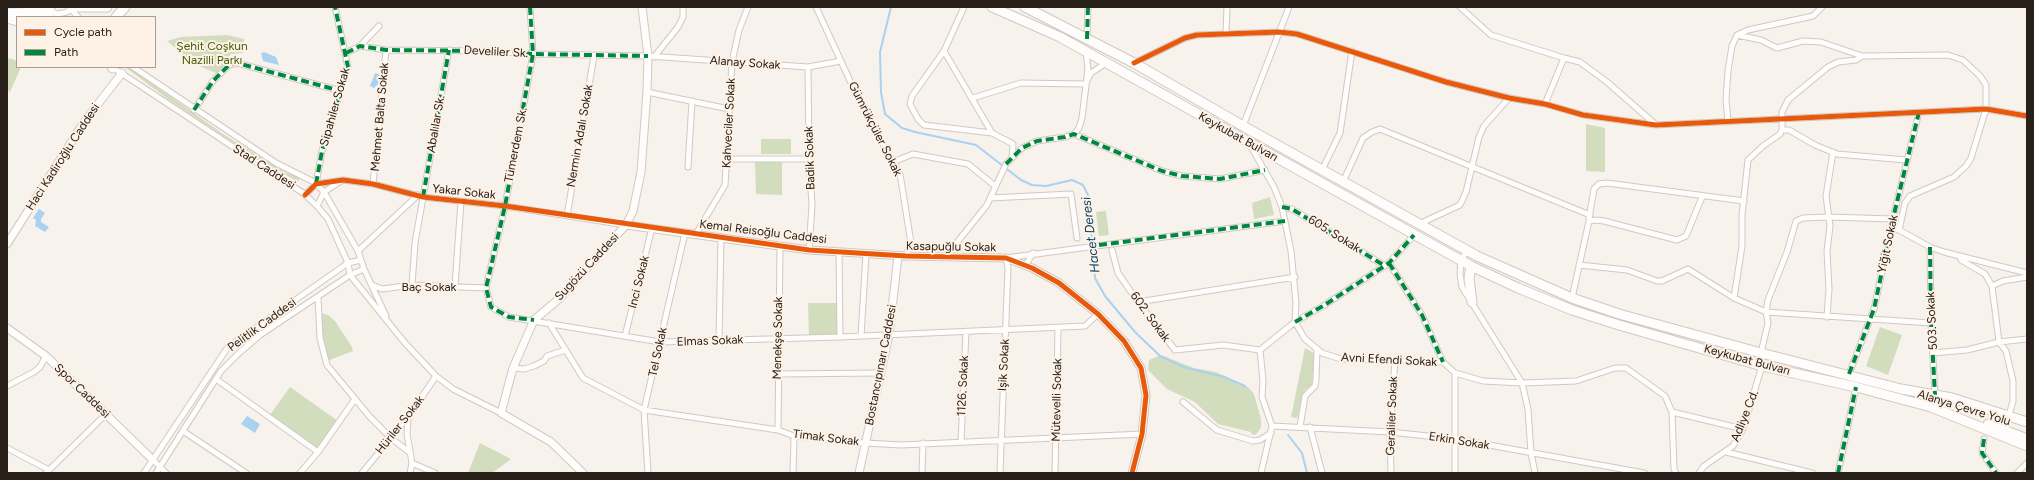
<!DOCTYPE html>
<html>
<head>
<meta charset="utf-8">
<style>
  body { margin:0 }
  #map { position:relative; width:2034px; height:480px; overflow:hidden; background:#f8f2ec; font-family:Figtree,sans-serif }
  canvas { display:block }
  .frame { position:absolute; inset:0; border:8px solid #282019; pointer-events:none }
  .legend { position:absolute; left:16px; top:16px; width:140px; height:52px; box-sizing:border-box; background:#fef1e6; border:1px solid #a89d94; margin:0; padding:5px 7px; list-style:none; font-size:12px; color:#282019 }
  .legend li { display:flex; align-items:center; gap:8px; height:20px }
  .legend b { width:20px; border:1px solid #a89d94 }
</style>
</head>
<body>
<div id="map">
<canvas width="2034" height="480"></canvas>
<div class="frame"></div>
<ul class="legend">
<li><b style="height:5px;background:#e8590c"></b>Cycle path</li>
<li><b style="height:5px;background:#00873e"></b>Path</li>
</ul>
</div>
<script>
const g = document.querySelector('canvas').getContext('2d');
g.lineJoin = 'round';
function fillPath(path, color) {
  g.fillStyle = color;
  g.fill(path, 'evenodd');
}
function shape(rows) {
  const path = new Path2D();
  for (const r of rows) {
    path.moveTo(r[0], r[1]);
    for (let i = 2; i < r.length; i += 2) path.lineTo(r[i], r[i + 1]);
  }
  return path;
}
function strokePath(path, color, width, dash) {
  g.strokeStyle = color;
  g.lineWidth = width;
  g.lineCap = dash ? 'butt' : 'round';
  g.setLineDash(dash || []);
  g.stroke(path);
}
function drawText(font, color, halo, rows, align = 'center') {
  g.font = font + ' Figtree,sans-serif';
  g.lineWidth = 4;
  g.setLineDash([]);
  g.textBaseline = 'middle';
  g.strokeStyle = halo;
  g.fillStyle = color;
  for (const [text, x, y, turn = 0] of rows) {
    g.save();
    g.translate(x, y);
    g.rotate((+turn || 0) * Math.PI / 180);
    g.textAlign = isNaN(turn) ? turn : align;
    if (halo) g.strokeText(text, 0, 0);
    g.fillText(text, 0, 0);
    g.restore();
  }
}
fillPath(shape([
  [227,35,244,39,243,53,231,54,218,74,195,64,167,41,181,37],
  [9,58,17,61,17,67,21,67,10,92,7,90,7,62],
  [125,67,129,67,226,136,287,173,300,177,298,182,249,153,169,100],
  [1586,124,1605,128,1605,172,1586,171],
  [761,139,791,139,791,154,761,154],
  [755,161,782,161,782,195,756,194],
  [1270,197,1274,215,1254,219,1252,203],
  [1106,211,1109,235,1099,236,1096,212],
  [808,303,838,303,839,336,809,336],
  [320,313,328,315,335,321,352,347,353,351,327,361,321,338],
  [1880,327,1902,335,1888,375,1866,366],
  [1305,348,1314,353,1314,357,1312,385,1305,390,1297,418,1291,417],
  [1161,355,1194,368,1216,372,1248,387,1254,394,1261,419,1261,427,1258,432,1255,435,1251,434,1251,432,1218,424,1195,402,1167,389,1148,370,1149,360],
  [290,387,338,421,318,449,270,415],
  [480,443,511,459,492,473,468,473]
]), '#d2ddbe');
fillPath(shape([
  [264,52,276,57,279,65,263,61,261,53],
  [375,73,380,75,380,82,374,88,370,86],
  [39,209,45,213,41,219,41,222,49,227,45,232,35,226,36,220,33,218],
  [247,416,260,424,255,433,241,424]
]), '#aad1f0');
strokePath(shape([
  [891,7,880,52,881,92,885,114,902,128,915,132,976,145,1021,180,1032,185,1046,186,1072,180,1083,185,1088,195,1095,278,1105,296,1135,332,1160,356,1183,367,1224,377,1245,386],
  [1288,435,1302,453,1307,473]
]), '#aad1f0', 2);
const street = shape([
  [45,7,51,12,58,14,67,12,73,7],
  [530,7,533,54,505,206,486,288,491,307,509,317,660,342,840,337,1085,326,1098,314],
  [816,7,864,111,900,174,911,243,906,256],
  [964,7,944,51,912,96,910,104,918,119,924,125,992,133],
  [1460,7,1491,35,1564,58,1545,104],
  [71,9,78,17],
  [1226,34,1227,7],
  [1737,35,1761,40,1777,48,1803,41,1821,42,1862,56,1948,55,1963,60,1980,76,1986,85,1986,109,1971,158,1966,166,1954,177,1910,196,1905,203,1899,230],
  [1087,39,1088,7],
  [360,46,379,26],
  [944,51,992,133,1013,144,1012,158],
  [346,53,360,46,386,50,491,51,533,54,648,56,808,67,841,61],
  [654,57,678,27,683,17,683,7],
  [1564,58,1580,62,1607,82,1655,124],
  [1134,63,1185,38,1197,35,1279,32,1297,34,1446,82,1509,98,1545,104,1583,115,1656,125,1986,109,2027,116],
  [112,67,303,193,317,206,328,219,348,263,350,275,405,343,436,376,453,389,501,413],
  [133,67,276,163,314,182,324,192,358,251,364,269,386,316],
  [808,67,809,159,812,205,809,250],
  [1088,79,1091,73,1106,63],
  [647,92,729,109],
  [973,98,1021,83,1085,84],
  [194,110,213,81,229,65,237,63,341,91],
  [1728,122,1726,99,1728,71,1732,46,1737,35,1748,30,1813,16,1822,7],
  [1243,126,1289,7],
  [1782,130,1789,130,1815,145,1837,154,1906,160],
  [1074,134,1079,128,1082,118,1088,69,1086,52],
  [1250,145,1274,187,1282,207,1291,251,1296,303,1295,322,1260,350,1263,381,1262,397,1272,426,1261,473],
  [727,159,809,159],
  [893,162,913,154,968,164,995,186],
  [688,167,692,101],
  [1322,170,1340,133,1352,51],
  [1343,182,1363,138,1372,132,1380,129,1590,215],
  [316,184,322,151,348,67,335,7],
  [373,184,386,50],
  [305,195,316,184,343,180,373,184,423,197,505,206,626,225],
  [990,198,1071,194,1077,238],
  [317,206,324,192,341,181],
  [1282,207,1292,209,1385,266],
  [567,216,594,56],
  [1589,218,1594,189,1599,184,1607,183,1744,201],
  [1893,219,1829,217,1803,218,1796,221,1787,252,1768,300,1766,312,1931,323],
  [1419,224,1460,205,1466,192,1479,137,1484,126,1509,98],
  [1891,229,1899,230,1930,247,1944,252,2027,273],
  [696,234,725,185,732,62,739,30,748,7],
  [1414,235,1389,263,1323,306,1295,322,1305,339,1322,353,1341,359,1443,362,1455,373,1483,381,1522,383,1576,381,1615,368,1626,368,1665,396,1672,412,1674,469,1676,473],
  [1930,247,1931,323,1935,395],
  [1112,250,1118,273,1138,302,1175,350,1223,345,1260,350],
  [358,251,418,195],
  [1467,251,1461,260,1460,274,1462,287,1522,383,1528,409,1531,453,1535,473],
  [839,252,840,337],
  [946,256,987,205,1006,164,1022,148,1037,141,1065,137,1074,134,1162,171,1182,176,1220,179,1265,170],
  [1960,256,1961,260,1985,274,1992,286,1999,342,2006,351,2013,381,2013,401,2009,415],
  [1389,263,1422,315,1443,362],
  [1579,265,1627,270,1657,281,1662,281,1688,269,1734,298,1766,312,1768,323,1761,353],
  [1025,266,1033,253],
  [372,285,382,289,412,285,486,288],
  [412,285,415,243,449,50],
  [455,286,461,201],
  [1992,286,2003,281,2027,277],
  [318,297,320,338,327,365,370,417,391,438,409,452],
  [1572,298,1589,221,1596,220,1604,221,1677,240,1686,236,1702,197],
  [1734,298,1742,246,1742,215,1748,160,1763,146,1780,134,1782,130,1782,112,1788,100,1828,67,1838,62,1856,60,1862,56],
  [1138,302,1295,277],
  [1827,317,1829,289,1827,251,1830,226,1826,196,1833,152],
  [549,323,583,378,644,410,778,430,794,436,866,443,901,445,1142,434],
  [625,336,652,228],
  [861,336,866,254],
  [719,341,721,238],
  [1933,353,1967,350,1999,342,2027,339],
  [513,368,524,369,534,366,544,361,547,356,566,350],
  [1455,373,1455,473],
  [778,374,881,373],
  [1849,374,1874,309,1895,210,1919,112],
  [216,379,318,452],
  [7,386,34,372,40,367,46,356],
  [1183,402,1217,430,1253,441,1260,440,1271,433],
  [1672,412,1743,429],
  [408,417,407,434,412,463,410,473],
  [1272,426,1390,432,1456,439,1644,473],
  [1300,427,1305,396,1315,386,1316,380,1317,349],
  [1310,427,1322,473],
  [778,430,780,246],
  [183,431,246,473],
  [1984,439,1982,453,1996,473],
  [961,441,966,332],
  [7,448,49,470],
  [1726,452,1812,473],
  [153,460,166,473],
  [412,463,435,473],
  [46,473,106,414],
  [144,473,228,347,348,263,361,260],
  [156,473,221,371,239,353,260,335,350,275,364,269],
  [300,473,318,452,355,399],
  [362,473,409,416,436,376],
  [648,473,644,410,685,233],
  [793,473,794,436],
  [922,473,923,443],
  [1000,473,1008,268,1006,258,1285,221],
  [1055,473,1058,328],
  [1391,473,1390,432,1395,360],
  [1699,473,1704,466,1733,446,1743,429,1762,366],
  [1838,473,1856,387],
  [2017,473,2027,463]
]);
const secondary = shape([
  [626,225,809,250,906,256,1006,258,1032,268,1059,283,1098,314,1124,341,1141,368,1146,395,1142,434,1132,473],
  [7,244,84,122,122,73],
  [7,328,46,356,153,460],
  [583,473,551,442,501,413,513,368,534,320,560,298,626,225,633,211,641,172,647,92,648,56,642,7],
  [859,473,889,335,898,256]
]);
const highway = shape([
  [73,7,107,7],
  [992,7,1060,37,1471,266,1518,288,1572,310,1619,325,1762,366,1856,387,1931,407,2027,446],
  [1025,7,1134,63,1243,126,1477,256,1572,298,1619,314,1761,353,1901,389,1952,398,2027,422],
  [7,13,51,12],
  [116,17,125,7],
  [7,18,17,21],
  [112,67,113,68],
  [1471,266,1469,279,1472,302],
  [1988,424,2027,439]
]);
strokePath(street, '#d0c9c3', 7);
strokePath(secondary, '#d0c9c3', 9);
strokePath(highway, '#d0c9c3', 11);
strokePath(street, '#fefdfc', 5);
strokePath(secondary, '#fefdfc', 7);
strokePath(highway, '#fefdfc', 9);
strokePath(shape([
  [530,7,533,54,505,206,486,288,491,307,509,317,534,320],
  [1087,39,1088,7],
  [346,53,360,46,386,50,491,51,533,54,648,56],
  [194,110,213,81,229,65,237,63,341,91],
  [1006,164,1022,148,1037,141,1065,137,1074,134,1162,171,1182,176,1220,179,1265,170],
  [316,184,322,151,348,67,335,7],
  [423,197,449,50],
  [1282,207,1292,209,1385,266],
  [1099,245,1285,221],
  [1930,247,1931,323,1935,395],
  [1389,263,1422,315,1443,362],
  [1295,322,1323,306,1389,263,1414,235],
  [1849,374,1874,309,1895,210,1919,112],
  [1984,439,1982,453,1996,473],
  [1838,473,1856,387]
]), '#00873e', 4, [8, 4]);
strokePath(shape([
  [1134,63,1185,38,1197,35,1279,32,1297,34,1446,82,1509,98,1545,104,1583,115,1656,125,1986,109,2027,116],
  [305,195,316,184,343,180,373,184,423,197,505,206,809,250,906,256,1006,258,1032,268,1059,283,1098,314,1124,341,1141,368,1146,395,1142,434,1132,473]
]), '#e8590c', 5);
drawText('12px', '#406009', '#fef1e6', [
  ["Şehit Coşkun",212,46],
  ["Nazilli Parkı",212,60]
]);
drawText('12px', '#282019', '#fef1e6', [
  ["Develiler Sk.",496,52,3],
  ["Alanay Sokak",745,63,4],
  ["Sipahiler Sokak",335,107,-74],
  ["Mehmet Balta Sokak",380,117,-85],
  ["Kahveciler Sokak",729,123,-87],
  ["Abalılar Sk.",436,124,-80],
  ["Gümrükçüler Sokak",875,129,63],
  ["Nermin Adalı Sokak",580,136,-80],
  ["Keykubat Bulvarı",1238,137,29],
  ["Tümerdem Sk.",516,145,-79],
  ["Haci Kadiroğlu Caddesi",63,157,-57],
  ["Badik Sokak",810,158,-92],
  ["Stad Caddesi",264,167,33],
  ["Yakar Sokak",464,192,6],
  ["Kemal Reisoğlu Caddesi",763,232,7],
  ["605. Sokak",1334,234,32],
  ["Yiğit Sokak",1888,244,-78],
  ["Kasapuğlu Sokak",951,247,1],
  ["Sugözü Caddesi",587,267,-47],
  ["Inci Sokak",639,282,-76],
  ["Baç Sokak",429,287],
  ["602. Sokak",1150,317,54],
  ["503. Sokak",1932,321,-93],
  ["Pelitlik Caddesi",262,325,-36],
  ["Menekşe Sokak",778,338,-89],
  ["Elmas Sokak",710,341,-2],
  ["Tel Sokak",658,352,-78],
  ["Avni Efendi Sokak",1389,360,3],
  ["Keykubat Bulvarı",1747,360,15],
  ["Bostancıpınarı Caddesi",881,365,-79],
  ["Işik Sokak",1004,365,-87],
  ["1126. Sokak",963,386,-87],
  ["Spor Caddesi",82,391,44],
  ["Mütevelli Sokak",1057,400,-89],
  ["Alanya Çevre Yolu",1964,408,17],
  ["Geraliler Sokak",1392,416,-88],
  ["Adliye Cd.",1745,416,-68],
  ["Hüriler Sokak",400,425,-52],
  ["Timak Sokak",826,438,7],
  ["Erkin Sokak",1459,441,9]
]);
drawText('italic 13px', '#064268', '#fef1e6', [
  ["Hacet Deresi",1091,235,-97]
]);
</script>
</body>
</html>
